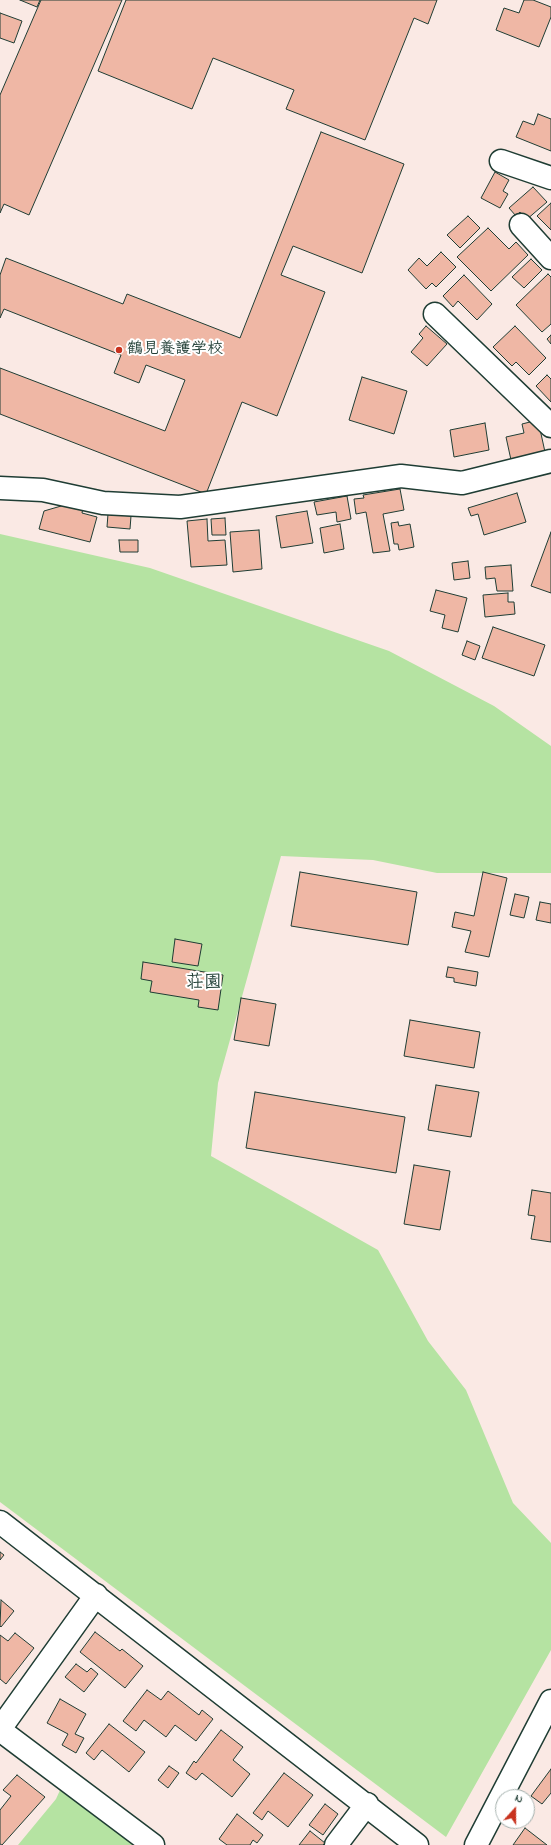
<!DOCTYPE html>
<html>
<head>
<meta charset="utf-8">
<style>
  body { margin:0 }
  #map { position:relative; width:551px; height:1845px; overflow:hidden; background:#fae9e4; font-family:"Indie Flower",sans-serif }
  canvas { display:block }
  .north { position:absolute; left:495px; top:1789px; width:40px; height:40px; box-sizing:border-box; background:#fff; border:1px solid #a5b1ae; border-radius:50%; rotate:21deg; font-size:11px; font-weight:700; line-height:16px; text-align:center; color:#1f3d34 }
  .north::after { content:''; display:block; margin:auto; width:14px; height:18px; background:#c8321e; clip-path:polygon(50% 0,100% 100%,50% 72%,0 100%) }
</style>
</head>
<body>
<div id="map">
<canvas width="551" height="1845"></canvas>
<div class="north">N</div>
</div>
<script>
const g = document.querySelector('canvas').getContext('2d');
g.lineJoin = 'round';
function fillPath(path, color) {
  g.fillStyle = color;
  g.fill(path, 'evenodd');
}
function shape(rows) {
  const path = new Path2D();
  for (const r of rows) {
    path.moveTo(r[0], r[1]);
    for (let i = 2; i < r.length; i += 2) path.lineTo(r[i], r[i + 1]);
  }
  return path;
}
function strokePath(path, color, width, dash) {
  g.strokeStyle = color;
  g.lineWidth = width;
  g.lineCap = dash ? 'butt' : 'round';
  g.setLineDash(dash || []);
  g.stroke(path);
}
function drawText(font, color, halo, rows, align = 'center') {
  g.font = font + ' "Indie Flower","Klee One",sans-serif';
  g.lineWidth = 4;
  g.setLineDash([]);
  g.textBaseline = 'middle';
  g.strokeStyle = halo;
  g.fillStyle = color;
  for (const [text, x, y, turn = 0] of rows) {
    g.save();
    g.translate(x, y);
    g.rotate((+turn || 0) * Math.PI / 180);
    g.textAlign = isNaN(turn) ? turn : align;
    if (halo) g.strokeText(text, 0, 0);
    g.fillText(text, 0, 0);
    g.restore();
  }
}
fillPath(shape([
  [0,534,150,568,389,651,494,706,551,746,551,873,437,873,373,860,281,856,218,1083,211,1156,378,1250,428,1341,466,1390,513,1503,551,1543,551,1650,446,1837,0,1502],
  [61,1788,136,1845,18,1845,56,1799]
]), '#b5e3a2');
const building = shape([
  [20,0,40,0,37,7,20,0],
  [41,0,122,0,29,215,4,204,0,213,0,95,41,0],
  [126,0,437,0,428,24,414,18,365,140,286,109,294,90,213,58,192,109,98,71,126,0],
  [524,0,533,0,551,7,551,17,539,47,496,30,504,8,519,13,524,0],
  [0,13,22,21,14,43,0,38,0,13],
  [538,114,551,119,551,151,516,137,523,121,534,125,538,114],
  [321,132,404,164,362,273,293,246,281,275,325,292,277,416,242,402,206,494,0,414,0,368,165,431,185,380,146,365,139,383,114,373,121,355,4,309,0,318,0,275,6,258,123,304,127,294,240,338,321,132],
  [495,172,509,180,503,191,508,194,500,208,481,198,495,172],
  [533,187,547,202,526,220,520,212,516,216,509,208,533,187],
  [551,203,551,230,537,216,551,203],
  [468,216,480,228,460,248,447,235,468,216],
  [488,228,509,249,516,242,528,255,491,291,457,257,488,228],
  [441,252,456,267,436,287,432,283,426,289,408,270,419,258,427,266,441,252],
  [531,259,542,270,524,288,512,277,531,259],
  [548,274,551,277,551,324,542,332,516,305,548,274],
  [464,275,492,304,477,320,458,301,453,307,443,296,464,275],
  [426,326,447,344,427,366,411,352,423,338,419,334,426,326],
  [515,326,546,358,529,375,516,362,512,366,493,347,515,326],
  [551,335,551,344,547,339,551,335],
  [547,375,551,379,551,402,536,386,547,375],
  [362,377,407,391,394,434,349,420,362,377],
  [538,420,545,452,511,460,506,437,524,433,522,424,538,420],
  [485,423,489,450,454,457,450,430,485,423],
  [400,489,404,510,383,514,390,551,373,553,366,512,356,514,354,499,364,498,363,495,400,489],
  [517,493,526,522,484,535,478,514,471,516,468,508,517,493],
  [347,496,351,519,337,522,336,512,317,515,314,502,347,496],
  [68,504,83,508,82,513,97,517,90,542,39,529,44,511,68,504],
  [307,511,313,543,281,548,276,516,307,511],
  [108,514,131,516,130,529,107,527,108,514],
  [225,518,226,535,212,535,211,519,225,518],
  [207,519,208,541,225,540,227,565,191,567,187,521,207,519],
  [398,522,399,526,410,524,414,547,399,550,398,544,394,544,391,523,398,522],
  [340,524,344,549,324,553,320,528,340,524],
  [259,530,262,569,233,572,230,532,259,530],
  [551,532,551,593,531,586,551,532],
  [119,540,138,540,138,552,120,552,119,540],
  [468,561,470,578,454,580,452,563,468,561],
  [511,565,513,591,497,591,495,578,486,579,485,567,511,565],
  [436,590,467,598,458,632,442,628,445,615,430,611,436,590],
  [508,593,508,602,514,602,515,614,485,617,483,595,508,593],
  [493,627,545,645,534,676,482,658,493,627],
  [467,641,480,646,475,660,462,655,467,641],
  [300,872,417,892,408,945,291,926,300,872],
  [483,872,507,878,489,957,465,952,471,931,452,927,455,912,474,916,483,872],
  [515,894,529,897,524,918,510,915,515,894],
  [540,902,551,904,551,923,536,920,540,902],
  [175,939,202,944,198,966,172,962,175,939],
  [143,962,223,975,218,1010,198,1007,199,1000,150,992,152,981,141,979,143,962],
  [448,967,478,972,476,986,454,982,454,978,446,977,448,967],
  [241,998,276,1004,269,1046,234,1040,241,998],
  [410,1020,480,1032,474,1068,404,1056,410,1020],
  [436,1085,479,1092,471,1137,428,1130,436,1085],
  [255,1092,405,1117,396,1173,246,1148,255,1092],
  [414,1165,450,1171,440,1230,404,1224,414,1165],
  [532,1190,551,1193,551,1242,531,1239,535,1216,528,1215,532,1190],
  [0,1552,4,1555,0,1560,0,1552],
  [1,1600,14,1611,1,1627,0,1626,1,1600],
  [95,1632,120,1651,122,1649,143,1666,125,1688,80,1652,95,1632],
  [15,1633,34,1648,6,1684,0,1679,0,1635,8,1641,15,1633],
  [76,1664,87,1672,91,1668,98,1674,84,1692,65,1677,76,1664],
  [147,1690,161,1700,168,1691,199,1715,202,1710,213,1719,196,1741,175,1725,166,1737,144,1720,136,1731,123,1721,147,1690],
  [60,1699,86,1714,75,1734,84,1738,76,1753,62,1745,68,1734,47,1723,60,1699],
  [109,1724,145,1752,129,1772,102,1750,94,1760,86,1753,109,1724],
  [221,1730,243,1747,233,1760,250,1774,232,1797,202,1773,196,1780,186,1773,194,1761,196,1763,221,1730],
  [169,1766,179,1773,168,1788,158,1780,169,1766],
  [551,1769,551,1793,542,1804,531,1796,551,1769],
  [284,1773,313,1795,288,1827,268,1811,262,1820,253,1813,284,1773],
  [17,1775,45,1797,2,1845,0,1844,0,1810,11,1796,3,1790,17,1775],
  [325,1804,338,1814,323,1835,309,1825,325,1804],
  [237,1814,263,1835,257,1843,253,1840,250,1845,227,1845,219,1839,237,1814],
  [525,1828,547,1845,513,1845,525,1828],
  [310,1831,325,1843,323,1845,299,1845,310,1831]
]);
fillPath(building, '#efb7a5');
strokePath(building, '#1f3d34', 1);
const minor = shape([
  [501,161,551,178],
  [521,225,551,258],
  [435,314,551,426],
  [0,488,43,490,103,503,180,507,401,476,462,483,551,461],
  [0,1522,417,1845],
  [0,1729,96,1595],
  [0,1730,153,1845],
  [336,1845,367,1804],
  [476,1845,551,1701]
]);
strokePath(minor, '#1f3d34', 25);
strokePath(minor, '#fff', 22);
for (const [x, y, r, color] of [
  [119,350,4,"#c8321e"]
]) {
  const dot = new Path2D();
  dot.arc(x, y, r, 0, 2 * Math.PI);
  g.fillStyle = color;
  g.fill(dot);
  strokePath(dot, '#fff', 1.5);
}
drawText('bold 16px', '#1f3d34', '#fff', [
  ["鶴見養護学校",127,350]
], 'left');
drawText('bold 18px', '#1f3d34', '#fff', [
  ["荘園",204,984]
]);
</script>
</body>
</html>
